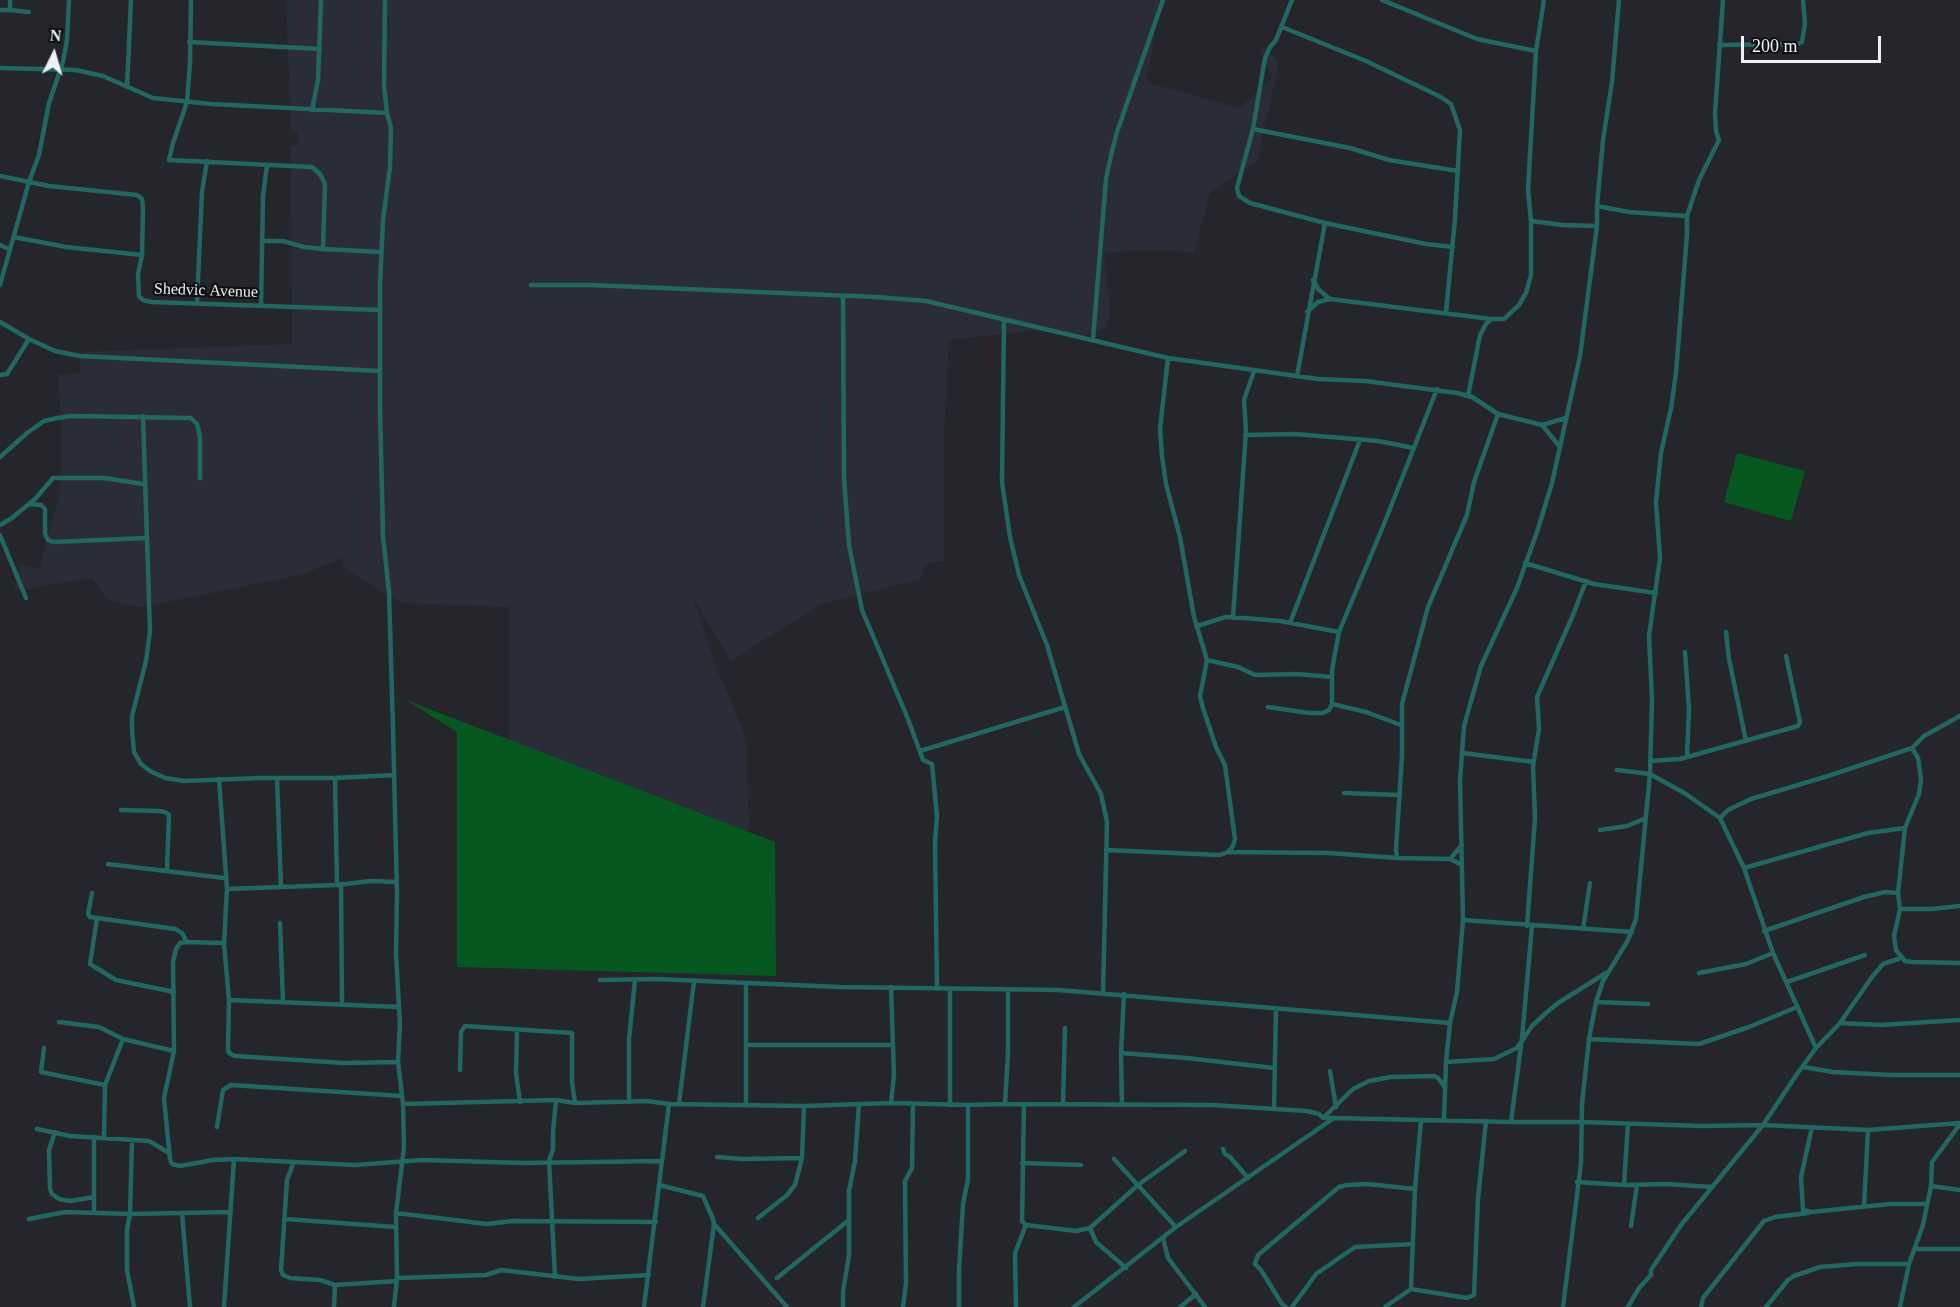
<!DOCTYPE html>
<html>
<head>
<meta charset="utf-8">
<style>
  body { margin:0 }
  #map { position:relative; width:1960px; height:1307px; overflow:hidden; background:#24262b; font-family:"Times New Roman",serif }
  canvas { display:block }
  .north { position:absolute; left:24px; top:24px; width:60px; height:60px; -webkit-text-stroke:4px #0e0f11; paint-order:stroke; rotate:5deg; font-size:16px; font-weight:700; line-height:24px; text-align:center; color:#eef0f3 }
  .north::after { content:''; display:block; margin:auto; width:21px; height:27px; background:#eef0f3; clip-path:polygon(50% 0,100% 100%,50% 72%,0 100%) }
  .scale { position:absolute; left:1741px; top:36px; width:140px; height:27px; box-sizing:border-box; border:3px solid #eef0f3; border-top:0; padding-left:8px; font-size:18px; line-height:21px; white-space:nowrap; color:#eef0f3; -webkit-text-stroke:4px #0e0f11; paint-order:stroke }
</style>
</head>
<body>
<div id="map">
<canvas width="1960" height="1307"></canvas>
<div class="north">N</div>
<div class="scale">200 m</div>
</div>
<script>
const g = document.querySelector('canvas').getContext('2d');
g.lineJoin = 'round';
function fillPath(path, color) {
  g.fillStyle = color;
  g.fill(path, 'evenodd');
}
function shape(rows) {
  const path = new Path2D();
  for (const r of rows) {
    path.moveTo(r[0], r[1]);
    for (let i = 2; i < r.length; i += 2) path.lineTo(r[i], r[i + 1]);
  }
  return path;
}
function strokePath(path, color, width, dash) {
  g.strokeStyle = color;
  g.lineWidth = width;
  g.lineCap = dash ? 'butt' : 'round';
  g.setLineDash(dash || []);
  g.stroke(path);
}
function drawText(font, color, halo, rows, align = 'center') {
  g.font = font + ' "Times New Roman",serif';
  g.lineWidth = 4.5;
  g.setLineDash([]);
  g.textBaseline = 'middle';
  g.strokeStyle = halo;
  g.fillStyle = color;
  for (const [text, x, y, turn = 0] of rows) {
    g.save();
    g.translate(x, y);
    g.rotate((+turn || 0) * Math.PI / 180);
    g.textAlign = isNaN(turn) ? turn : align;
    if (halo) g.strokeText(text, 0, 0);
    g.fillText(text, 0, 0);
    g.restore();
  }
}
fillPath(shape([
  [286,0,1161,0,1146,82,1239,108,1272,79,1260,48,1264,47,1279,62,1257,161,1210,193,1194,252,1143,250,1104,253,1110,311,1106,327,1079,339,1055,332,1029,331,949,340,944,436,944,561,926,563,920,579,819,605,731,661,693,598,718,672,730,698,746,739,749,830,509,826,509,607,401,603,343,567,343,558,300,575,142,607,123,604,108,599,92,578,14,591,20,565,40,568,60,493,62,435,58,375,80,373,81,352,292,344,291,146,298,145,298,131,291,131]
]), '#2a2d38');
fillPath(shape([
  [1737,453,1805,471,1791,521,1724,502],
  [406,700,775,842,776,976,457,967,457,732]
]), '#065820');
strokePath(shape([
  [191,0,190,63,187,102,173,143,169,160,312,167,320,174,325,184,323,249,381,252],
  [385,0,384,85,387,113,391,128,390,167,383,220,380,284,380,407,383,536,389,592,393,729,397,894,396,954,400,1025,398,1062,403,1104,404,1147,396,1213,397,1278,394,1307],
  [1292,0,1276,40,1270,47,1265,58,1253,129,1237,188,1239,196,1250,203,1325,223,1426,244,1453,247],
  [1382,0,1477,39,1536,51],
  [0,10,10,10,10,0],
  [10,10,29,12],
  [1282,27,1366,61,1439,96,1451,104,1460,130,1455,219,1446,312],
  [189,42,320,49],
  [1719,45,1798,44,1802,42,1805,23,1803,0],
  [0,68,76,70,103,76,153,98,211,104,387,113],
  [127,87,131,0],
  [312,110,318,80,321,0],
  [1253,129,1350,148,1389,160,1458,171],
  [0,176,49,186,137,195,142,199,143,208,142,255,138,274,139,296,143,300,152,302,379,310],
  [1597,206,1629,212,1687,216],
  [1531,221,1563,225,1597,226],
  [14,237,66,247,142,255],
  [262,241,283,241,304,247,323,249],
  [0,245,9,249],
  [1313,280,1319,290,1330,299],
  [0,285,29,182,39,155,49,103,63,62,67,40,69,0],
  [531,285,591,285,876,297,926,301,1168,358,1318,379,1365,381,1457,393,1472,397,1498,414,1542,425,1566,418],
  [843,296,844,479,849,545,862,610,908,719,923,760,932,764,937,816,935,841,937,988],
  [197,303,202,192,207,161],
  [261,305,263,196,267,165],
  [1307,312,1318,302,1330,299,1491,319],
  [1004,320,1002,482,1010,537,1019,575,1047,645,1079,754,1101,794,1107,822,1103,993],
  [0,322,29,339,55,351,80,356,380,371],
  [1093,339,1106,179,1112,151,1117,132,1163,0],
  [0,375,7,374,29,339],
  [1297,376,1325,223],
  [1468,396,1480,335,1486,324,1491,319,1504,319,1519,305,1526,293,1531,275,1531,221,1528,190,1536,51,1544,0],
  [143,416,150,631,146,661,132,716,132,730,134,752,141,764,150,771,165,778,184,781,260,778,335,778,394,775],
  [1542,425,1560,447],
  [1245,435,1295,434,1378,441,1414,448],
  [0,457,27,433,44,421,57,418,71,416,191,418,197,424,200,437,200,478],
  [29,504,41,505,45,509,45,534,48,540,53,542,147,538],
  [0,525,12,518,36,498,53,478,104,478,144,484],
  [0,535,26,598],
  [1525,563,1594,584,1656,593],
  [1233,618,1246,431,1244,400,1254,371],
  [1290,623,1360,440],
  [1197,626,1226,617,1244,618,1280,621,1339,632],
  [1726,632,1729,659,1746,741],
  [1685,652,1689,709,1687,757],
  [1207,660,1238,667,1255,675,1297,674,1332,677],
  [1332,704,1366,712,1401,725],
  [1268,707,1309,713,1323,713,1329,710,1332,704,1332,670,1339,632,1384,524,1437,389],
  [1912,748,1918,758,1921,779,1919,794,1905,828,1898,893,1900,909,1894,936,1896,950,1905,961,1913,962,1960,963],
  [920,751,1065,707],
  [1462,753,1534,762],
  [1650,761,1680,759,1798,726,1800,722,1786,656],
  [1617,770,1650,774,1686,794,1720,818,1744,868,1773,953,1816,1048],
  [277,778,281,887],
  [335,778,337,885],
  [219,779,227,889,224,943,229,1000,399,1007],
  [1344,793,1400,795],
  [121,810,159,811,165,812,169,815,167,870],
  [1720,818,1728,810,1751,799,1828,776,1912,748,1924,736,1960,716],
  [1600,830,1627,826,1646,818],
  [1106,850,1220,855,1228,852,1233,846,1235,839,1225,765,1216,747,1202,705,1200,696,1207,660,1194,617,1180,537,1166,484,1162,456,1160,429,1168,358],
  [1228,852,1329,853,1397,858,1450,859,1462,865],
  [1397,858,1396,849,1402,756,1402,704,1428,607,1467,515,1474,482,1498,414],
  [1450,859,1462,845],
  [108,864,224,878],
  [1744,868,1868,833,1905,828],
  [341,884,342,1003],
  [227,889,337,885,371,881,397,882],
  [92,893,88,914,90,917,175,929,182,933,187,942],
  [1900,909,1931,909,1960,906],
  [97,918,90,964,116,980,174,992],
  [1463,920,1632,932],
  [280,923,283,1002],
  [1527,926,1535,818,1533,766,1539,729,1537,697,1573,615,1586,581],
  [1583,929,1590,883],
  [1764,931,1864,897,1885,892,1898,893],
  [224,943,187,942,180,943,176,949,173,962,174,1051,164,1098,170,1159,172,1164,180,1166,213,1160,234,1159,355,1165,422,1160,524,1163,661,1161],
  [1699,973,1746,964,1773,953],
  [600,980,657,979,840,987,1059,990,1450,1023],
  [1787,982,1865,955],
  [950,989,950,1105],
  [229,1000,228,1049,229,1053,235,1056,344,1063,398,1062],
  [1596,1002,1648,1004],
  [59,1022,99,1027,123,1039,174,1051],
  [1840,1023,1881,1025,1960,1020],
  [517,1031,516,1073,520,1102],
  [1589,1039,1699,1044,1749,1027,1797,1007],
  [746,1045,893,1045],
  [44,1048,41,1072,105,1085],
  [1121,1053,1187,1058,1274,1068],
  [1446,1062,1494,1059,1517,1048,1532,1026,1546,1013,1558,1003,1606,973],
  [1803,1067,1833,1072,1891,1075,1960,1075],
  [460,1070,461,1032,465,1026,572,1033,572,1082,575,1103],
  [1330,1071,1336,1107],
  [629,1102,629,1039,635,980],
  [891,1103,894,1075,891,987],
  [403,1104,556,1100,575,1103,647,1101,669,1104,804,1106,891,1103,968,1105,1005,1104,1212,1105,1307,1111,1319,1114,1323,1118,1333,1118],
  [679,1104,694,981],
  [1005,1104,1008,1053,1008,990],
  [1063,1104,1065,1028],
  [746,1105,746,983],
  [1122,1105,1121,1053,1124,994],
  [1274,1108,1276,1008],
  [1323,1118,1353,1089,1369,1081,1391,1077,1434,1076,1438,1078,1445,1087],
  [1444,1119,1446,1062,1450,1023,1457,992,1463,920,1460,780,1464,726,1481,666,1517,588,1538,529,1552,483,1580,356,1597,226,1597,206,1603,140,1612,82,1619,0],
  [1511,1122,1522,1038,1532,926],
  [217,1127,223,1090,231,1085,402,1096],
  [1812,1127,1801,1177,1803,1210,1811,1212,1890,1204,1927,1204],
  [37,1129,70,1136,149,1141,169,1153],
  [55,1132,49,1150,50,1189,52,1194,59,1199,70,1201,94,1197],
  [94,1137,94,1213],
  [104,1137,105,1085,123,1039],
  [132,1140,130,1214,127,1230,127,1270,134,1307],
  [1223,1149,1225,1154,1230,1157,1248,1178],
  [717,1157,743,1159,802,1158],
  [1114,1159,1176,1227],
  [1022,1163,1081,1165],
  [293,1164,287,1180,281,1270,283,1275,290,1278,320,1280,335,1285,334,1307],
  [1577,1182,1624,1185,1666,1184,1712,1187],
  [659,1185,703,1196,713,1219,714,1224,703,1307],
  [1624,1185,1628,1124],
  [1931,1186,1960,1190],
  [1864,1206,1868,1130],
  [182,1213,190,1307],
  [396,1213,487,1224,512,1221,656,1222],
  [758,1218,787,1195,795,1185,802,1158,804,1106],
  [29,1219,65,1212,130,1214,229,1212],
  [285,1219,395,1227],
  [714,1224,787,1307],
  [1026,1225,1076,1231,1090,1228,1096,1242,1126,1268],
  [1631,1226,1637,1185],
  [1090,1228,1138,1185,1185,1151],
  [1163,1238,1168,1258,1205,1307],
  [1914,1249,1960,1249],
  [555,1277,549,1161,553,1149,553,1132,556,1100],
  [397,1278,486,1275,501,1270,579,1279,649,1275],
  [777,1278,849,1220],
  [335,1285,397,1281],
  [1411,1289,1415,1189,1421,1120],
  [224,1307,234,1159],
  [644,1307,669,1104],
  [843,1307,843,1292,849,1255,849,1191,855,1161,859,1104],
  [903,1307,906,1283,905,1181,912,1168,913,1104],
  [959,1307,959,1269,963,1204,968,1179,968,1105],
  [1016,1307,1015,1253,1026,1225,1022,1221,1024,1104],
  [1074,1307,1176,1227,1334,1118,1511,1122,1582,1122,1702,1126,1763,1125,1868,1130,1960,1123],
  [1180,1307,1196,1294],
  [1286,1307,1282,1304,1261,1270,1255,1264,1258,1255,1339,1187,1347,1185,1367,1184,1415,1189],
  [1292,1307,1316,1274,1355,1247,1413,1244],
  [1385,1307,1411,1289,1467,1298,1474,1295,1478,1199,1486,1121],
  [1563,1307,1581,1163,1582,1104,1589,1039,1596,1002,1603,981,1628,940,1636,919,1650,774,1652,700,1649,636,1660,558,1656,502,1661,453,1671,408,1676,373,1687,234,1687,216,1699,180,1719,140,1716,131,1715,113,1723,0],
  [1628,1307,1639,1288,1651,1275,1651,1270,1681,1225,1763,1125,1797,1074,1816,1048,1840,1023,1872,977,1883,964,1901,958],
  [1701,1307,1703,1298,1764,1221,1775,1217,1808,1213],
  [1766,1307,1788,1280,1794,1276,1820,1267,1857,1264,1909,1264],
  [1900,1307,1909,1264,1923,1225,1931,1186,1932,1162,1960,1124]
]), '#236762', 4.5);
drawText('16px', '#eef0f3', '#0e0f11', [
  ["Shedvic Avenue",206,291,2]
]);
</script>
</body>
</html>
